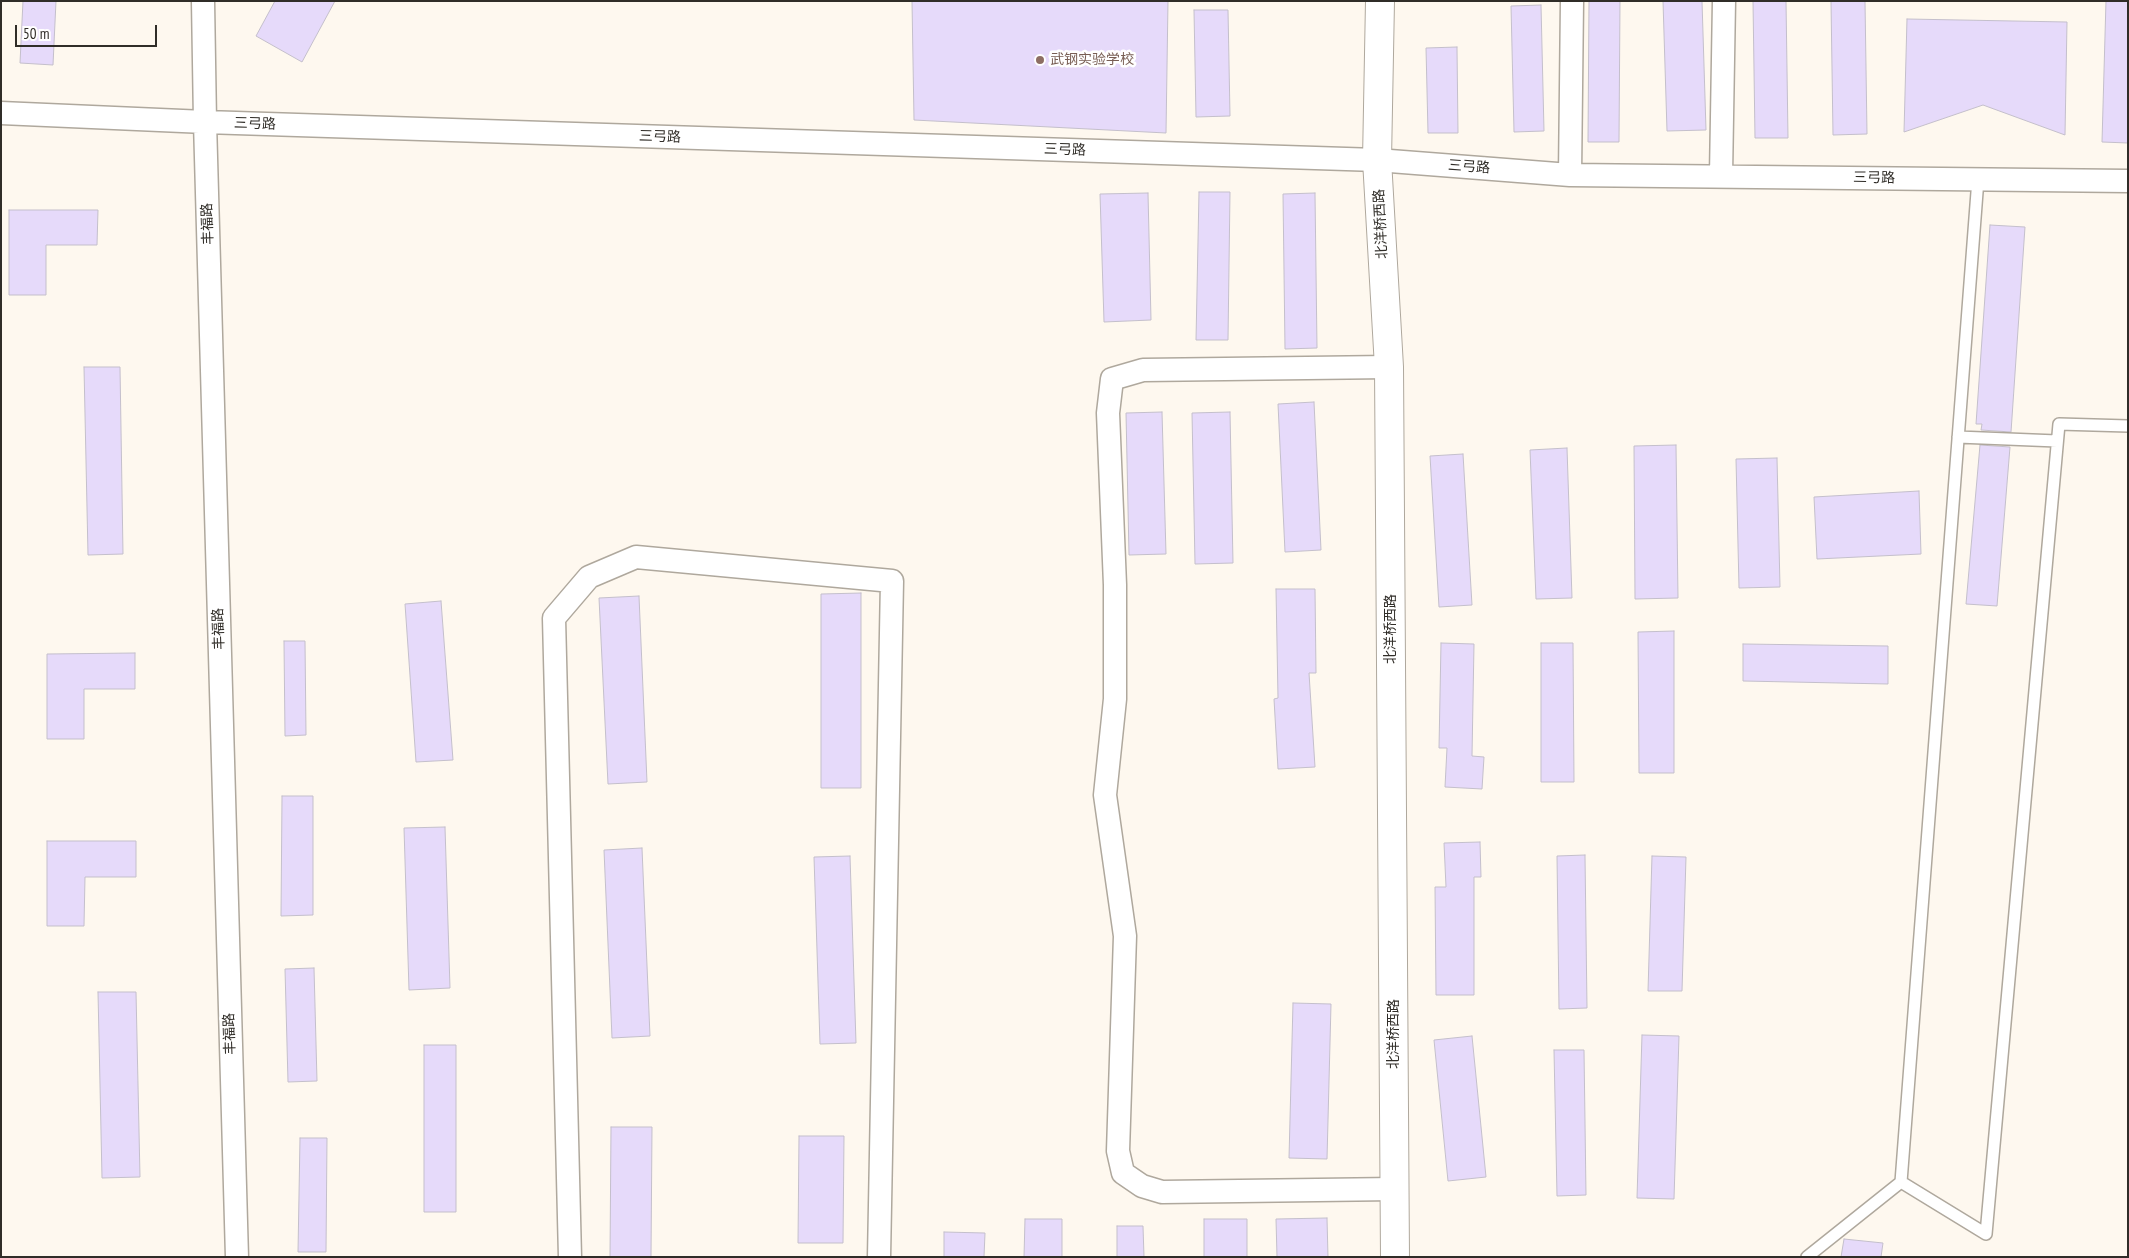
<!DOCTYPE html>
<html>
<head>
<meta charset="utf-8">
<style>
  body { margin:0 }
  #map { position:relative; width:2129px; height:1258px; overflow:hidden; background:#fef8ef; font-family:"PT Sans Narrow",sans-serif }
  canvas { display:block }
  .frame { position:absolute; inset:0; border:2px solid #302d28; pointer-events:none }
  .scale { position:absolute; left:15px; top:25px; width:142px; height:22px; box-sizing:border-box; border:2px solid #302d28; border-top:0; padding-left:6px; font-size:15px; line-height:18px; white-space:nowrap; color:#302d28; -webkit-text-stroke:4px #fff; paint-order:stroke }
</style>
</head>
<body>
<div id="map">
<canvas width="2129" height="1258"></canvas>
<div class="frame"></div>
<div class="scale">50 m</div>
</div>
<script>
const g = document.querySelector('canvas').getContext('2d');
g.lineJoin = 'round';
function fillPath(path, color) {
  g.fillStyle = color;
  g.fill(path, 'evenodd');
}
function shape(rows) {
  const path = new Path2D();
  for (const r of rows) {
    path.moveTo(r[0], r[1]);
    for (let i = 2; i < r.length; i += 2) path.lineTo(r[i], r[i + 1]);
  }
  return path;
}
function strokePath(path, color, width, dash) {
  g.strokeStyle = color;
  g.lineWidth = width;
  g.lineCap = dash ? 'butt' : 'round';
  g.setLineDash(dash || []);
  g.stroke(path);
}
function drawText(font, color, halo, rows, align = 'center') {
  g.font = font + ' "PT Sans Narrow","Noto Sans SC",sans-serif';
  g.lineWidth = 5;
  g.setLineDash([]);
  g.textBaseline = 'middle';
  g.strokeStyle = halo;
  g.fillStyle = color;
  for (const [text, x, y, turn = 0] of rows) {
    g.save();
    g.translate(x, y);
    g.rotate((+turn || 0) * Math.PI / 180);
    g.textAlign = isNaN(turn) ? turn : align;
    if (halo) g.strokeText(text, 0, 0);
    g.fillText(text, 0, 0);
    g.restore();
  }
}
const building = shape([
  [23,1,56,1,53,65,20,63,23,1],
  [275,1,335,1,302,62,256,36,275,1],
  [912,1,1168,1,1166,133,914,120,912,1],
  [1589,1,1620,1,1619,142,1588,142,1589,1],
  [1663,1,1702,1,1706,130,1667,131,1663,1],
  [1753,1,1786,1,1788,138,1755,138,1753,1],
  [1831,1,1865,1,1867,134,1833,135,1831,1],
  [2106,1,2128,1,2128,143,2102,142,2106,1],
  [1541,5,1544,131,1514,132,1511,6,1541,5],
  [1194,10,1228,10,1230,116,1196,117,1194,10],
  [1907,19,2067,22,2065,135,1983,105,1904,132,1907,19],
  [1457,47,1458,133,1428,133,1426,48,1457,47],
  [1199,192,1230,192,1228,340,1196,340,1199,192],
  [1148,193,1151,320,1104,322,1100,194,1148,193],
  [1315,193,1317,348,1285,349,1283,194,1315,193],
  [9,210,98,210,97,245,46,245,46,295,9,295,9,210],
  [1990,225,2025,227,2011,432,1981,430,1982,424,1976,424,1990,225],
  [84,367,120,367,123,554,88,555,84,367],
  [1314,402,1321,550,1285,552,1278,404,1314,402],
  [1162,412,1166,554,1129,555,1126,413,1162,412],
  [1230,412,1233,563,1195,564,1192,413,1230,412],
  [1676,445,1678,598,1635,599,1634,446,1676,445],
  [1980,445,2010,447,1997,606,1966,604,1980,445],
  [1567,448,1572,598,1536,599,1530,450,1567,448],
  [1463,454,1472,605,1439,607,1430,456,1463,454],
  [1777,458,1780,587,1739,588,1736,459,1777,458],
  [1919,491,1921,554,1817,559,1814,497,1919,491],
  [1276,589,1315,589,1316,673,1309,673,1315,767,1278,769,1274,699,1278,698,1276,589],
  [861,593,861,788,821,788,821,594,861,593],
  [639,596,647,782,608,784,599,598,639,596],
  [441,601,453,760,416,762,405,604,441,601],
  [1674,631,1674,773,1639,773,1638,632,1674,631],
  [284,641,305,641,306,735,285,736,284,641],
  [1441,643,1474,644,1472,756,1484,757,1482,789,1445,787,1447,748,1439,748,1441,643],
  [1541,643,1573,643,1574,782,1541,782,1541,643],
  [1743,644,1888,646,1888,684,1743,681,1743,644],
  [135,653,135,689,84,689,84,739,47,739,47,654,135,653],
  [282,796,313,796,313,915,281,916,282,796],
  [445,827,450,988,409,990,404,828,445,827],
  [47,841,136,841,136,877,85,877,84,926,47,926,47,841],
  [1480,842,1481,877,1474,877,1474,995,1436,995,1435,887,1446,887,1444,843,1480,842],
  [642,848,650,1036,612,1038,604,850,642,848],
  [1585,855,1587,1008,1559,1009,1557,856,1585,855],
  [850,856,856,1043,820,1044,814,857,850,856],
  [1652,856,1686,857,1682,991,1648,991,1652,856],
  [314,968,317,1081,288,1082,285,969,314,968],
  [98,992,136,992,140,1177,102,1178,98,992],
  [1293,1003,1331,1004,1327,1159,1289,1158,1293,1003],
  [1642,1035,1679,1036,1674,1199,1637,1198,1642,1035],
  [1472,1036,1486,1177,1448,1181,1434,1040,1472,1036],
  [424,1045,456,1045,456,1212,424,1212,424,1045],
  [1554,1050,1584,1050,1586,1195,1557,1196,1554,1050],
  [611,1127,652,1127,651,1257,610,1257,611,1127],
  [799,1136,844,1136,843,1243,798,1243,799,1136],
  [300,1138,327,1138,326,1252,298,1252,300,1138],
  [1327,1218,1328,1257,1277,1257,1276,1219,1327,1218],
  [1025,1219,1062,1219,1062,1257,1024,1257,1025,1219],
  [1204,1219,1247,1219,1247,1257,1204,1257,1204,1219],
  [1117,1226,1143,1226,1144,1257,1117,1257,1117,1226],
  [944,1232,985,1233,984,1257,944,1257,944,1232],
  [1844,1239,1883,1243,1881,1257,1841,1257,1844,1239]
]);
fillPath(building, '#e6dafa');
strokePath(building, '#c4bfcb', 1);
const service = shape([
  [1958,437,2057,441],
  [1901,1182,1986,1234,2059,424,2128,426],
  [1807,1257,1901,1182,1978,179]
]);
const minor = shape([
  [203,1,205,122,237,1257],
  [1,113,205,122,1377,160,1570,175,2128,181],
  [1570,175,1572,1],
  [1721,175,1724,1],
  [1389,367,1143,370,1112,379,1108,413,1115,585,1115,699,1105,795,1125,936,1118,1151,1123,1173,1142,1186,1162,1192,1395,1189],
  [570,1257,554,618,589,577,636,557,892,581,879,1257]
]);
const secondary = shape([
  [1380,1,1377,160,1389,367,1395,1257]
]);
strokePath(service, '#afa89d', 14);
strokePath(minor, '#afa89d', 25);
strokePath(secondary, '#afa89d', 30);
strokePath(service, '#fff', 11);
strokePath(minor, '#fff', 22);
strokePath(secondary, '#fff', 28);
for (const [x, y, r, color] of [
  [1040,60,5,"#8d6e63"]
]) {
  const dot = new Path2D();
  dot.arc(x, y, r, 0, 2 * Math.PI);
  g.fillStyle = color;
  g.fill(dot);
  strokePath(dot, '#fff', 2);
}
drawText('14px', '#785e54', '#fff', [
  ["武钢实验学校",1050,60]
], 'left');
drawText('14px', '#302d28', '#fff', [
  ["三弓路",255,124,2],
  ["三弓路",660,137,2],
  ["三弓路",1065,150,2],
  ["三弓路",1469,167,4],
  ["三弓路",1874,178,1],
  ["丰福路",208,224,-92],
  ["北洋桥西路",1381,224,-93],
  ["丰福路",219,629,-92],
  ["北洋桥西路",1391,629,-90],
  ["丰福路",230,1034,-92],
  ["北洋桥西路",1394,1034,-90]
]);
</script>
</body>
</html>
